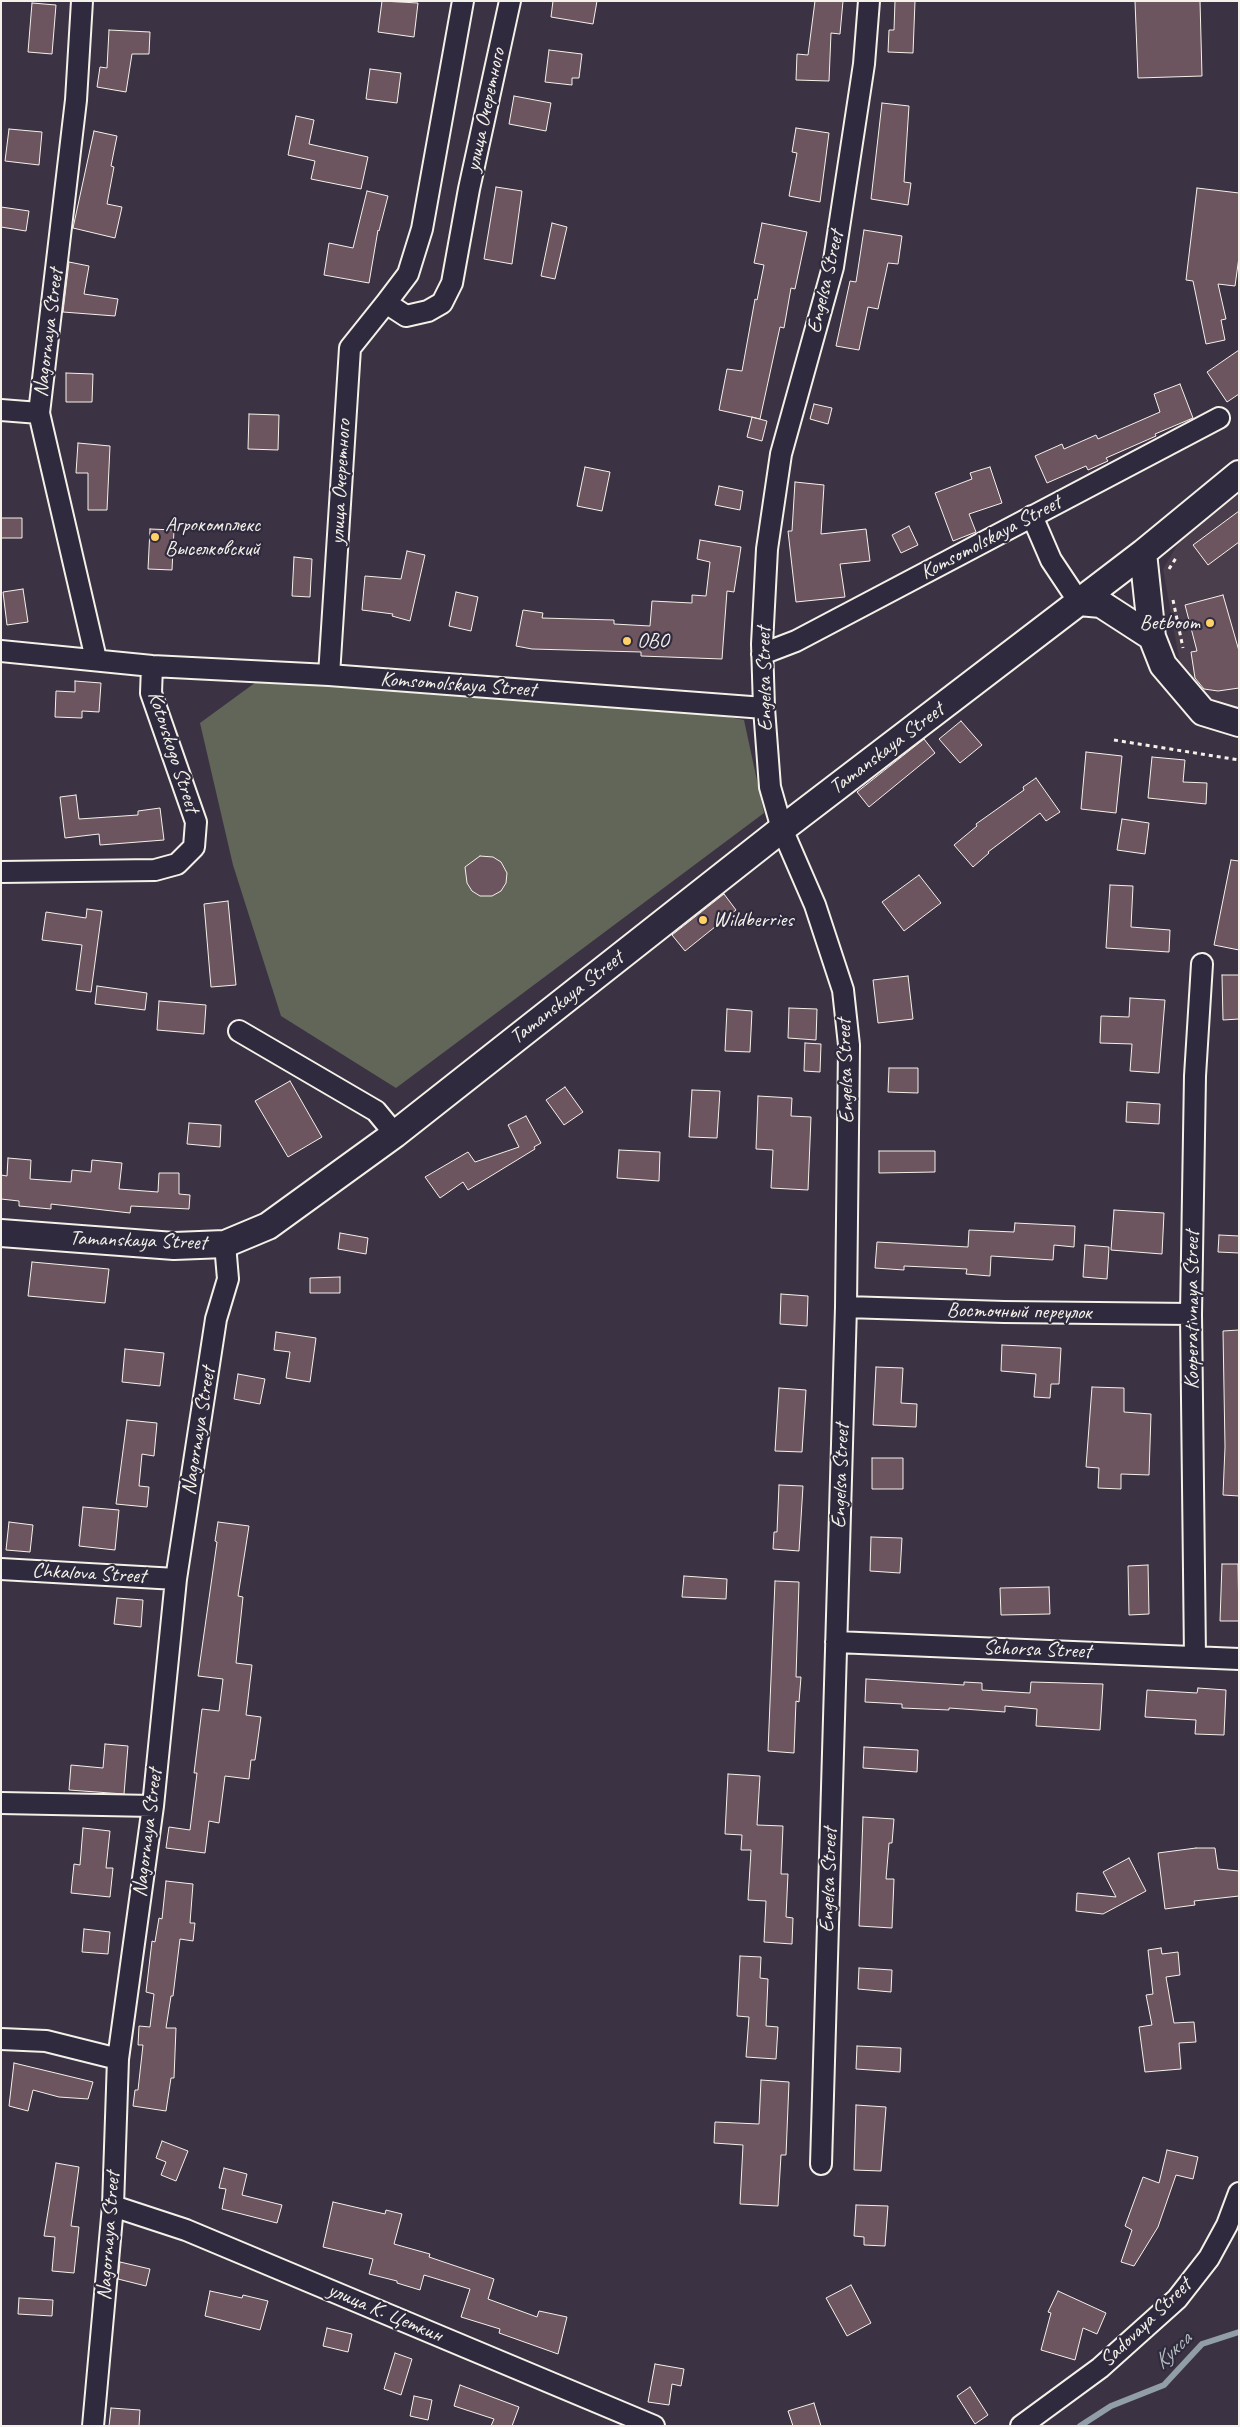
<!DOCTYPE html>
<html>
<head>
<meta charset="utf-8">
<style>
  body { margin:0 }
  #map { position:relative; width:1240px; height:2427px; overflow:hidden; background:#3b3344; font-family:Caveat,sans-serif }
  canvas { display:block }
  .frame { position:absolute; inset:0; border:2px solid #f4f1e8; pointer-events:none }
</style>
</head>
<body>
<div id="map">
<canvas width="1240" height="2427"></canvas>
<div class="frame"></div>
</div>
<script>
const g = document.querySelector('canvas').getContext('2d');
g.lineJoin = 'round';
function fillPath(path, color) {
  g.fillStyle = color;
  g.fill(path, 'evenodd');
}
function shape(rows) {
  const path = new Path2D();
  for (const r of rows) {
    path.moveTo(r[0], r[1]);
    for (let i = 2; i < r.length; i += 2) path.lineTo(r[i], r[i + 1]);
  }
  return path;
}
function strokePath(path, color, width, dash) {
  g.strokeStyle = color;
  g.lineWidth = width;
  g.lineCap = dash ? 'butt' : 'round';
  g.setLineDash(dash || []);
  g.stroke(path);
}
function drawText(font, color, halo, rows, align = 'center') {
  g.font = font + ' Caveat,sans-serif';
  g.lineWidth = 4.5;
  g.setLineDash([]);
  g.textBaseline = 'middle';
  g.strokeStyle = halo;
  g.fillStyle = color;
  for (const [text, x, y, turn = 0] of rows) {
    g.save();
    g.translate(x, y);
    g.rotate((+turn || 0) * Math.PI / 180);
    g.textAlign = isNaN(turn) ? turn : align;
    if (halo) g.strokeText(text, 0, 0);
    g.fillText(text, 0, 0);
    g.restore();
  }
}
fillPath(shape([
  [1239,494,1239,713,1209,705,1182,675,1163,569,1182,537]
]), '#4a3d4c');
fillPath(shape([
  [263,677,682,708,744,720,764,813,396,1088,281,1016,233,865,200,723]
]), '#626658');
strokePath(shape([
  [1080,2426,1111,2406,1164,2385,1202,2344,1239,2332]
]), '#929ea7', 6);
const building = shape([
  [382,1,418,3,414,37,378,32,382,1],
  [553,1,597,1,593,24,551,17,553,1],
  [815,1,843,1,840,34,831,33,829,81,796,80,797,54,808,55,815,1],
  [895,1,915,1,913,53,888,52,889,30,894,30,895,1],
  [1135,1,1200,1,1202,76,1138,78,1135,1],
  [32,3,56,5,52,54,28,52,32,3],
  [109,30,150,32,149,54,132,54,126,92,97,87,100,67,107,68,109,30],
  [549,50,582,54,579,78,572,78,572,85,545,82,549,50],
  [370,69,401,73,397,103,366,99,370,69],
  [514,96,551,103,546,131,509,124,514,96],
  [882,103,909,106,904,182,911,183,908,205,871,199,882,103],
  [296,116,314,120,309,144,368,157,361,189,311,179,315,161,288,155,296,116],
  [796,128,829,133,820,202,789,196,797,153,792,152,796,128],
  [9,129,42,132,39,165,5,161,9,129],
  [94,131,117,136,111,166,114,167,107,204,122,207,115,238,73,228,94,131],
  [496,187,522,191,512,264,484,259,496,187],
  [1197,188,1239,193,1239,257,1235,286,1218,284,1226,319,1221,320,1225,340,1206,344,1193,281,1186,280,1197,188],
  [367,191,388,196,379,231,378,230,369,283,324,275,329,243,353,248,367,191],
  [1,207,29,211,26,231,1,227,1,207],
  [552,223,567,227,555,279,541,276,552,223],
  [762,223,807,232,795,289,791,288,784,328,780,327,760,419,719,410,727,369,742,371,755,299,757,300,764,265,754,263,762,223],
  [864,230,902,236,898,264,888,263,878,309,868,307,859,350,836,346,850,281,856,282,864,230],
  [69,262,89,266,84,294,118,299,115,316,63,312,69,262],
  [1239,350,1239,394,1227,402,1207,372,1239,350],
  [66,373,93,374,92,402,66,402,66,373],
  [1180,384,1193,418,1155,434,1156,436,1106,458,1108,461,1088,470,1086,466,1047,483,1035,456,1062,444,1064,449,1096,435,1098,439,1160,412,1154,394,1180,384],
  [814,404,832,408,828,424,810,419,814,404],
  [249,414,279,415,278,450,248,449,249,414],
  [752,417,767,421,762,441,747,437,752,417],
  [78,443,110,446,107,510,88,510,88,473,76,473,78,443],
  [585,467,610,472,602,511,577,506,585,467],
  [990,467,1002,503,969,514,976,532,953,541,935,493,972,479,970,473,990,467],
  [795,482,824,485,821,534,866,529,870,561,840,564,845,597,796,602,788,531,792,531,795,482],
  [719,486,743,491,740,510,715,505,719,486],
  [1239,511,1239,542,1208,565,1193,545,1239,511],
  [1,518,22,518,22,538,1,538,1,518],
  [909,526,918,545,901,553,892,535,909,526],
  [150,529,174,530,172,570,148,569,150,529],
  [700,540,741,547,734,592,727,591,722,659,641,656,641,652,532,649,516,646,523,610,543,613,542,618,614,620,614,624,650,626,652,601,692,603,692,595,706,596,710,562,697,559,700,540],
  [407,551,425,555,410,621,392,616,393,614,362,610,365,576,401,579,407,551],
  [294,557,312,559,310,597,292,596,294,557],
  [23,589,28,622,7,625,3,592,23,589],
  [456,592,478,597,471,631,449,626,456,592],
  [1223,595,1239,651,1239,688,1218,691,1204,689,1195,678,1191,652,1197,651,1185,605,1223,595],
  [75,681,101,683,99,712,82,711,82,718,55,717,56,691,75,692,75,681],
  [961,721,982,745,960,763,939,739,961,721],
  [924,739,935,753,869,807,857,792,924,739],
  [1086,752,1122,756,1116,813,1081,809,1086,752],
  [1152,757,1185,760,1183,782,1207,783,1206,804,1148,798,1152,757],
  [1036,778,1060,812,1046,821,1040,813,988,852,989,853,973,867,954,845,977,826,976,824,1024,790,1023,787,1036,778],
  [76,795,79,819,138,815,138,811,160,808,164,840,100,845,99,834,65,838,60,797,76,795],
  [1122,819,1149,823,1145,854,1117,850,1122,819],
  [480,856,493,857,501,862,507,873,506,883,501,891,492,896,480,896,472,891,467,883,465,867,480,856],
  [1231,860,1239,861,1239,950,1214,945,1231,860],
  [919,875,941,903,904,931,882,902,919,875],
  [1110,885,1133,886,1131,927,1170,930,1169,952,1106,948,1110,885],
  [724,894,736,910,685,951,672,935,724,894],
  [228,901,236,985,211,987,204,904,228,901],
  [87,909,102,911,91,992,76,990,82,945,42,940,46,912,86,918,87,909],
  [1222,975,1239,975,1239,1019,1223,1020,1222,975],
  [908,976,913,1019,878,1023,873,980,908,976],
  [97,986,147,993,145,1010,95,1004,97,986],
  [1130,998,1165,1000,1159,1073,1130,1071,1132,1044,1100,1043,1101,1016,1129,1017,1130,998],
  [159,1001,206,1005,204,1034,157,1030,159,1001],
  [789,1008,817,1009,816,1040,788,1038,789,1008],
  [727,1009,752,1011,750,1052,725,1051,727,1009],
  [805,1043,821,1044,820,1072,804,1071,805,1043],
  [889,1068,918,1068,918,1093,888,1092,889,1068],
  [290,1081,322,1137,288,1157,255,1101,290,1081],
  [565,1087,583,1112,564,1125,546,1100,565,1087],
  [692,1090,720,1091,717,1138,689,1137,692,1090],
  [758,1096,792,1098,791,1116,811,1117,808,1190,771,1188,773,1150,756,1149,758,1096],
  [1127,1102,1160,1104,1159,1124,1126,1122,1127,1102],
  [526,1116,541,1143,534,1147,535,1149,468,1190,463,1182,440,1198,425,1177,468,1152,475,1162,519,1147,508,1125,526,1116],
  [189,1123,221,1125,220,1147,187,1144,189,1123],
  [619,1150,660,1152,659,1181,617,1178,619,1150],
  [879,1151,935,1151,935,1172,879,1173,879,1151],
  [8,1158,31,1160,30,1179,71,1182,72,1170,91,1172,92,1160,122,1163,119,1189,158,1192,159,1173,179,1173,179,1194,190,1195,189,1209,131,1206,130,1213,51,1204,51,1209,19,1206,19,1201,1,1199,1,1175,7,1176,8,1158],
  [1114,1210,1164,1213,1162,1254,1111,1250,1114,1210],
  [1015,1223,1075,1226,1074,1247,1054,1245,1053,1260,991,1256,990,1276,966,1274,967,1269,904,1266,904,1270,875,1268,877,1242,968,1247,969,1230,1014,1232,1015,1223],
  [340,1233,368,1238,366,1254,338,1249,340,1233],
  [1219,1235,1239,1236,1239,1253,1218,1252,1219,1235],
  [1085,1245,1109,1247,1107,1279,1083,1277,1085,1245],
  [32,1262,109,1269,105,1303,28,1296,32,1262],
  [340,1277,340,1293,310,1293,310,1278,340,1277],
  [781,1294,808,1296,807,1326,780,1324,781,1294],
  [1239,1330,1239,1496,1223,1495,1225,1447,1223,1331,1239,1330],
  [276,1332,316,1338,310,1382,286,1378,290,1352,274,1350,276,1332],
  [1002,1345,1061,1348,1059,1384,1051,1384,1050,1398,1034,1397,1036,1374,1001,1371,1002,1345],
  [125,1349,164,1353,160,1386,122,1382,125,1349],
  [876,1367,903,1368,901,1403,917,1404,916,1427,873,1425,876,1367],
  [238,1374,265,1379,260,1404,234,1399,238,1374],
  [1092,1387,1124,1388,1124,1412,1151,1414,1149,1475,1121,1474,1121,1489,1098,1488,1099,1468,1086,1467,1092,1387],
  [779,1388,806,1390,802,1452,775,1451,779,1388],
  [127,1420,157,1423,154,1456,142,1454,139,1486,149,1487,147,1507,116,1504,127,1420],
  [872,1458,903,1458,903,1489,872,1489,872,1458],
  [779,1485,803,1486,799,1551,773,1549,774,1532,777,1532,779,1485],
  [83,1507,119,1510,115,1550,79,1546,83,1507],
  [9,1522,33,1525,30,1552,6,1550,9,1522],
  [218,1522,249,1526,238,1596,243,1597,236,1663,252,1665,246,1715,261,1717,255,1760,251,1760,249,1779,225,1776,219,1823,209,1821,205,1853,166,1848,169,1827,190,1830,197,1773,194,1773,202,1709,219,1711,223,1679,198,1676,217,1542,215,1541,218,1522],
  [871,1537,902,1538,900,1573,870,1571,871,1537],
  [1222,1564,1238,1564,1239,1621,1220,1621,1222,1564],
  [1148,1565,1149,1614,1129,1615,1128,1566,1148,1565],
  [684,1576,727,1579,726,1599,682,1597,684,1576],
  [775,1581,799,1582,796,1677,801,1677,799,1702,796,1701,794,1753,768,1751,775,1581],
  [1049,1587,1050,1614,1001,1615,1000,1588,1049,1587],
  [117,1598,143,1600,141,1627,114,1624,117,1598],
  [866,1679,964,1685,964,1682,982,1683,982,1690,1030,1693,1031,1682,1103,1684,1100,1730,1036,1726,1037,1709,1005,1706,1005,1712,949,1708,949,1710,902,1708,902,1704,865,1702,866,1679],
  [1198,1688,1226,1690,1224,1735,1195,1734,1196,1720,1145,1717,1147,1690,1197,1693,1198,1688],
  [105,1744,128,1746,124,1794,69,1790,71,1765,103,1768,105,1744],
  [864,1747,918,1750,917,1772,863,1768,864,1747],
  [728,1774,760,1776,757,1825,783,1826,781,1874,788,1874,786,1917,793,1918,792,1944,764,1942,766,1901,748,1900,751,1850,741,1850,742,1835,725,1834,728,1774],
  [863,1817,894,1819,892,1843,889,1843,886,1879,894,1879,892,1928,859,1926,863,1817],
  [83,1828,110,1831,106,1868,113,1868,110,1897,71,1893,74,1864,80,1865,83,1828],
  [1196,1848,1215,1848,1218,1869,1239,1871,1239,1896,1194,1901,1195,1905,1165,1909,1158,1853,1196,1848],
  [1129,1858,1146,1891,1103,1914,1076,1911,1077,1893,1116,1897,1103,1872,1129,1858],
  [166,1881,193,1884,190,1923,195,1923,193,1941,180,1939,173,1996,171,1996,166,2028,176,2028,174,2078,171,2078,166,2111,133,2106,135,2090,138,2090,143,2045,138,2045,139,2026,150,2027,154,1994,146,1992,152,1941,155,1942,159,1918,162,1919,166,1881],
  [84,1929,110,1932,108,1954,82,1952,84,1929],
  [1161,1948,1162,1954,1178,1952,1180,1975,1166,1977,1174,2023,1194,2022,1196,2042,1179,2043,1181,2069,1145,2072,1139,2027,1152,2025,1146,1995,1153,1994,1148,1950,1161,1948],
  [740,1956,761,1957,760,1978,768,1979,766,2026,778,2027,776,2059,746,2057,749,2017,737,2016,740,1956],
  [859,1968,892,1970,891,1992,858,1989,859,1968],
  [857,2046,901,2048,900,2072,856,2069,857,2046],
  [14,2063,93,2082,88,2099,59,2097,33,2090,28,2111,9,2106,14,2063],
  [761,2080,789,2082,786,2155,781,2155,778,2206,740,2204,743,2145,714,2143,715,2122,759,2124,761,2080],
  [856,2105,886,2107,881,2171,854,2170,856,2105],
  [162,2141,188,2151,176,2181,161,2175,166,2162,156,2158,162,2141],
  [1167,2150,1198,2157,1193,2179,1176,2175,1158,2227,1134,2266,1121,2262,1132,2230,1125,2226,1143,2177,1159,2183,1167,2150],
  [56,2163,79,2167,71,2226,79,2227,74,2273,52,2271,55,2237,44,2236,56,2163],
  [224,2168,247,2174,242,2195,282,2205,277,2223,222,2209,226,2189,219,2188,224,2168],
  [333,2202,385,2214,386,2210,402,2214,394,2244,430,2254,429,2257,494,2279,488,2299,537,2317,539,2311,567,2317,558,2354,499,2333,500,2329,461,2317,470,2289,424,2275,420,2290,397,2283,397,2281,369,2274,373,2259,323,2247,333,2202],
  [856,2205,888,2206,885,2246,864,2245,864,2237,854,2236,856,2205],
  [120,2262,150,2269,146,2286,118,2279,120,2262],
  [851,2285,871,2323,847,2336,826,2298,851,2285],
  [210,2291,242,2298,243,2295,268,2301,260,2330,205,2316,210,2291],
  [1058,2291,1106,2313,1097,2334,1083,2328,1075,2360,1041,2350,1051,2313,1048,2312,1058,2291],
  [19,2298,53,2300,52,2316,18,2314,19,2298],
  [327,2328,352,2334,348,2352,323,2346,327,2328],
  [395,2353,412,2359,401,2395,384,2389,395,2353],
  [655,2364,684,2369,681,2386,672,2384,669,2405,648,2402,655,2364],
  [460,2385,519,2407,512,2426,491,2426,494,2419,454,2406,460,2385],
  [970,2387,988,2415,975,2424,957,2396,970,2387],
  [414,2396,432,2400,428,2420,410,2416,414,2396],
  [814,2403,821,2426,793,2426,788,2411,814,2403],
  [111,2408,140,2410,139,2426,109,2426,111,2408]
]);
fillPath(building, '#6d5560');
strokePath(building, '#f4f1e8', 1);
const minor = shape([
  [82,1,76,100,39,413,96,659],
  [386,303,408,274,422,229,463,1],
  [1,410,39,413],
  [1032,516,1051,560,1079,602],
  [1,651,152,666,329,675,764,708],
  [762,654,796,641,1219,418],
  [329,675,350,348,386,303,406,316,428,311,442,303,452,283,469,189,510,1],
  [1,872,155,870,177,864,194,847,196,822,151,693,152,666],
  [239,1031,376,1111,395,1134],
  [846,1307,1004,1312,1191,1314],
  [1,1569,176,1579],
  [836,1642,1239,1659],
  [1195,1657,1191,1314,1195,1076,1202,964],
  [1,1803,153,1806],
  [1,2039,46,2041,118,2059],
  [821,2164,846,1307,849,1045,843,990,815,905,782,829,770,787,764,708,762,644,767,549,781,454,833,267,864,64,869,1],
  [113,2206,186,2230,654,2426],
  [93,2426,113,2206,118,2059,153,1806,176,1579,216,1319,228,1279,225,1244],
  [1021,2426,1100,2368,1177,2299,1209,2258,1227,2225,1239,2193]
]);
const tertiary = shape([
  [1143,553,1152,637,1163,665,1203,712,1239,723],
  [1079,602,1101,604,1152,637],
  [1,1233,174,1246,225,1244,268,1226,395,1134,782,829,1143,553,1239,474]
]);
strokePath(minor, '#f4f1e8', 24);
strokePath(tertiary, '#f4f1e8', 30);
strokePath(shape([
  [1169,569,1176,558],
  [1173,600,1183,648],
  [1114,740,1239,760]
]), '#f4f1e8', 3, [4, 4]);
strokePath(minor, '#2f2a3d', 20);
strokePath(tertiary, '#2f2a3d', 26);
for (const [x, y, r, color] of [
  [155,537,5,"#ffd166"],
  [1210,623,5,"#ffd166"],
  [627,641,5,"#ffd166"],
  [703,920,5,"#ffd166"]
]) {
  const dot = new Path2D();
  dot.arc(x, y, r, 0, 2 * Math.PI);
  g.fillStyle = color;
  g.fill(dot);
  strokePath(dot, '#2f2a3d', 2);
}
drawText('21px', '#f4f1e8', '#2f2a3d', [
  ["улица Очеретного",486,110,-78],
  ["Engelsa Street",826,282,-77],
  ["Nagornaya Street",49,333,-83],
  ["улица Очеретного",341,482,-87],
  ["Komsomolskaya Street",991,538,-28],
  ["Engelsa Street",765,679,-91],
  ["Komsomolskaya Street",458,685,4],
  ["Tamanskaya Street",887,749,-37],
  ["Kotovskogo Street",173,752,72],
  ["Tamanskaya Street",567,998,-38],
  ["Engelsa Street",846,1071,-92],
  ["Tamanskaya Street",138,1241,2],
  ["Kooperativnaya Street",1192,1310,-90],
  ["Восточный переулок",1019,1312,1],
  ["Nagornaya Street",199,1431,-81],
  ["Engelsa Street",841,1476,-88],
  ["Chkalova Street",89,1574,3],
  ["Schorsa Street",1037,1650,2],
  ["Nagornaya Street",148,1833,-83],
  ["Engelsa Street",829,1880,-88],
  ["Nagornaya Street",109,2236,-86],
  ["улица К. Цеткин",385,2313,23],
  ["Sadovaya Street",1146,2323,-44]
]);
drawText('21px', '#f4f1e8', '#2f2a3d', [
  ["Агрокомплекс",165,525],
  ["Выселковский",165,549],
  ["Betboom",1200,623,"right"],
  ["ОВО",637,641],
  ["Wildberries",713,920]
], 'left');
drawText('italic 22px', '#b2babc', '#2f2a3d', [
  ["Кукса",1173,2351,-44]
]);
</script>
</body>
</html>
